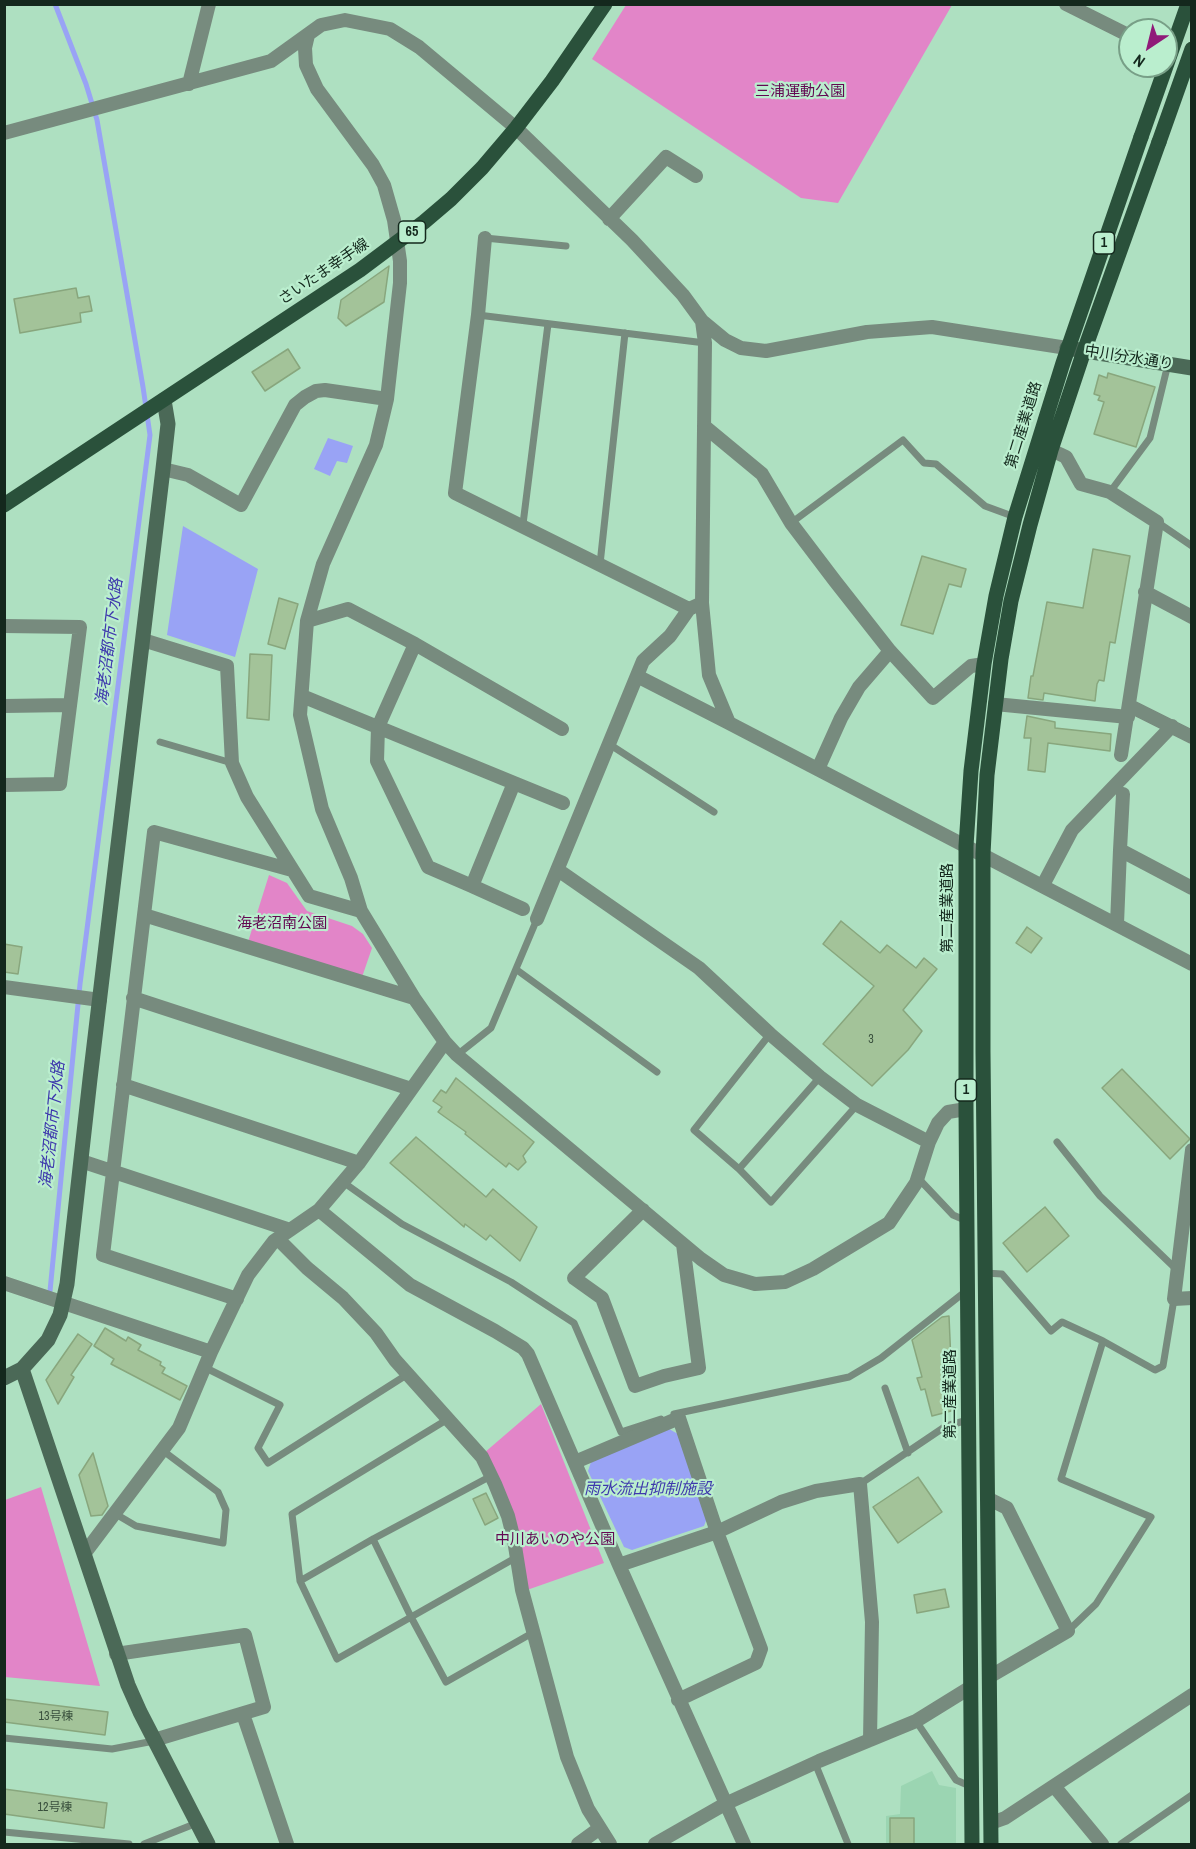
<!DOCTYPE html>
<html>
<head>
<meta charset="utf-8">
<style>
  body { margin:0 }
  #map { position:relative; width:1196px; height:1849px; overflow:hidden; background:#aee0c1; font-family:"Archivo Narrow",sans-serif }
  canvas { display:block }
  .frame { position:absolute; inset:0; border:6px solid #14281d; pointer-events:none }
  .north { position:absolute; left:1118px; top:18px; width:60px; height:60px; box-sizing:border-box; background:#baeece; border:2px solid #789f87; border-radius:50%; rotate:215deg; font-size:16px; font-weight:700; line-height:24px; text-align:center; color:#14281d }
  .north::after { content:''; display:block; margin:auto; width:21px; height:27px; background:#901a79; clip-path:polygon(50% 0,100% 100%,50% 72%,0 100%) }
</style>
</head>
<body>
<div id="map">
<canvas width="1196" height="1849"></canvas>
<div class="frame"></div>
<div class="north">N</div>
</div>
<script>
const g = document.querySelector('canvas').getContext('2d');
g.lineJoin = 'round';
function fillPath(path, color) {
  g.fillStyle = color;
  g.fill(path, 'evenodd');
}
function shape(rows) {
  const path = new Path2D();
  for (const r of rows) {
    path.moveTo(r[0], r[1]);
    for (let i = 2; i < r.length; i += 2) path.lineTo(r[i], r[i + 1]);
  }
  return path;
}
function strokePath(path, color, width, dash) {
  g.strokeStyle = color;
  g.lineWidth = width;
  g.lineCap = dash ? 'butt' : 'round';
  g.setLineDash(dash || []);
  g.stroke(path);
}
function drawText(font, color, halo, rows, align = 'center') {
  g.font = font + ' "Archivo Narrow","Noto Sans JP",sans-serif';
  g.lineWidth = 4.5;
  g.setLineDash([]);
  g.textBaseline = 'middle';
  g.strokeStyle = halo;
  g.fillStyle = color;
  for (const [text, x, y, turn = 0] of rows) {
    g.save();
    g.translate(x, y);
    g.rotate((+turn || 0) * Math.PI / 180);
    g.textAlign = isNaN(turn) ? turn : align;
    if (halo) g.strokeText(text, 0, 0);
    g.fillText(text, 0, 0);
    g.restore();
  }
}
fillPath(shape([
  [932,1771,939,1785,956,1788,956,1844,886,1844,886,1816,900,1814,901,1786]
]), '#9bd5b2');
fillPath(shape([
  [626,5,626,4,952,5,838,203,801,198,592,59],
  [269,875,287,883,307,911,352,926,363,934,372,948,361,980,248,942],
  [541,1404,604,1563,527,1590,484,1453],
  [41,1487,100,1686,5,1677,5,1500]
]), '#e285c8');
fillPath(shape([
  [328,438,353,446,347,463,337,461,330,476,314,469],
  [183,526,258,569,235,657,167,635],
  [669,1429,678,1434,707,1518,704,1526,632,1550,624,1547,588,1471,591,1462]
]), '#99a3f5');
strokePath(shape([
  [50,1291,80,984,150,435,143,387,97,120,86,84,55,4]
]), '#99a3f5', 5);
const building = shape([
  [389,266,384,302,346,326,338,318,341,300,389,266],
  [76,288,78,298,89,296,92,311,80,313,81,322,20,333,14,299,76,288],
  [288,349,300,368,265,391,252,372,288,349],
  [1108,373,1155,387,1136,447,1094,434,1104,402,1098,400,1100,396,1094,394,1099,375,1107,378,1108,373],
  [1093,549,1130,556,1115,643,1110,642,1104,681,1099,680,1097,684,1095,701,1044,693,1043,700,1028,698,1031,676,1033,676,1047,602,1083,608,1093,549],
  [922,556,966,569,961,587,949,584,933,634,901,625,922,556],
  [279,598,298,604,285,649,268,644,279,598],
  [250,654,272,655,269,720,247,718,250,654],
  [1027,716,1055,722,1055,728,1111,734,1110,751,1048,743,1045,772,1028,770,1031,738,1024,738,1027,716],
  [841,921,880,953,887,945,916,968,924,958,937,969,903,1010,922,1031,908,1050,872,1086,823,1044,874,986,823,944,841,921],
  [1027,927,1042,938,1031,953,1016,943,1027,927],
  [4,944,22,947,18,974,4,972,4,944],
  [1122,1069,1190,1139,1170,1159,1102,1088,1122,1069],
  [456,1078,534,1142,523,1156,526,1162,518,1170,509,1163,506,1167,465,1134,466,1132,438,1112,442,1107,433,1101,441,1090,446,1093,456,1078],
  [416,1137,486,1197,493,1189,537,1227,520,1261,490,1235,486,1240,465,1224,464,1227,390,1163,416,1137],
  [1045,1207,1069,1236,1027,1272,1003,1243,1045,1207],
  [949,1316,952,1385,951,1411,932,1416,925,1389,921,1390,917,1378,922,1377,912,1340,942,1317,949,1316],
  [105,1328,126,1341,128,1337,141,1345,138,1350,161,1362,160,1365,165,1368,162,1373,187,1386,180,1400,111,1364,114,1359,94,1346,105,1328],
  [78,1334,92,1344,71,1375,74,1377,58,1404,46,1380,78,1334],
  [93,1453,108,1506,102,1515,91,1516,79,1475,93,1453],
  [918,1477,942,1512,898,1543,873,1507,918,1477],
  [486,1493,498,1518,485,1525,473,1499,486,1493],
  [945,1589,949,1607,917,1613,914,1595,945,1589],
  [4,1699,108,1712,105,1735,4,1722,4,1699],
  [4,1789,107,1803,104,1828,4,1814,4,1789],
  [890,1818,914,1818,914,1845,890,1845,890,1818]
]);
fillPath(building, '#a3c399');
strokePath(building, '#88a67d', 1.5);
strokePath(shape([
  [485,238,566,246],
  [478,315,705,343],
  [1110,492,1150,438,1168,364],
  [1157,522,1192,546],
  [791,523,903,440,924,463,936,464,985,506,1015,517],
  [523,524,548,324],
  [600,564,625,333],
  [160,742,232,763],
  [609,744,714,812],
  [517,970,657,1072],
  [770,1034,694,1130,739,1169,771,1202,857,1105],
  [457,1055,491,1028,537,919],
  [1057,1142,1100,1196,1176,1269],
  [739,1169,820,1077],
  [918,1178,953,1215,967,1221],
  [343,1182,402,1224,511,1282,574,1323,621,1432,661,1419],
  [985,1273,1002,1274,1051,1331,1062,1322,1103,1341,1155,1370,1163,1366,1174,1299],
  [206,1368,280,1405,258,1448,268,1463,408,1374],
  [885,1388,908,1453],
  [674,1414,849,1377,881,1358,966,1291],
  [491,1476,373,1539,300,1581,337,1659,517,1557],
  [860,1484,946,1426,968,1420],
  [114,1513,136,1526,223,1543,226,1510,218,1492,162,1450],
  [373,1539,411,1617,446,1682,534,1632],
  [300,1581,292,1514,448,1419],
  [1068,1631,1096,1604,1151,1517,1061,1479,1103,1341],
  [916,1721,956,1780,972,1787],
  [4,1738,112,1749,154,1741],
  [815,1763,848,1844],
  [4,1832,129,1844],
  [144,1844,197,1823],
  [1121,1844,1192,1795]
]), '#778b7e', 7);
strokePath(shape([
  [1066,4,1130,36],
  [308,35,305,48,306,65,317,89,373,165,384,185,394,220,400,261,400,283,387,399,376,445,323,564,307,621,300,715,322,809,351,878,361,911,414,998,445,1042,457,1055,701,1259,724,1275,755,1284,785,1282,813,1269,889,1223,916,1183,929,1142,938,1123,948,1112,966,1109],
  [189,84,209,4],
  [4,133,271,61,321,25,345,20,390,29,419,47,516,128,632,240,683,295,702,321,725,340,741,348,766,351,867,332,932,327,1067,348],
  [609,219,666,157,696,176],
  [485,238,478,315,455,493,689,609,702,603],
  [702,321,705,343,702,603,709,675,729,723,1192,964],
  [704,426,762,474,791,523,835,581,890,651,933,698,971,666,984,664],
  [1051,450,1066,457,1081,484,1110,492,1157,522,1121,755],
  [163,469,188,475,241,505,295,405,305,397,316,391,325,390,387,399],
  [1145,592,1192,617],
  [307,621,348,609,415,644,562,729],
  [4,626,80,627,60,784,4,785],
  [143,640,227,666,232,763,247,797,309,896,361,911],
  [415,644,378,727,377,761,428,867,472,886],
  [637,676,729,723],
  [302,696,514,783],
  [995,704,1128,717],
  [4,706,70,705],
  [1130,706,1192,737],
  [818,769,841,718,859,687,890,651],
  [1123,794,1120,850,1192,888],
  [558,870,699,968,770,1034,820,1077,857,1105,929,1142],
  [1043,885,1072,830,1172,726],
  [523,909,472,886,514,783,563,803],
  [144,915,414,998],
  [537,919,643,661,670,636,689,609],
  [1117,924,1120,850],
  [4,987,100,1000],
  [133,998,411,1089],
  [123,1085,359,1163],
  [1192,1150,1174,1299,1192,1298],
  [81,1161,290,1230],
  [319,1210,410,1285,495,1331,523,1348,528,1354,619,1565,744,1844],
  [643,1210,574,1278,602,1298,635,1386,664,1376,699,1368,683,1244],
  [278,1239,307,1268,343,1298,376,1333,395,1360,482,1457,495,1484,508,1516,514,1540,522,1590,567,1757,588,1809,610,1844],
  [4,1283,211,1352],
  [237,1299,103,1255,154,832,292,870],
  [575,1462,679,1418,717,1532,761,1649,756,1663,678,1700],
  [987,1498,1007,1508,1068,1631,989,1677],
  [84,1554,179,1428,211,1352,248,1275,274,1241,319,1210,359,1163,445,1042],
  [619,1565,717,1532,781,1502,816,1491,860,1484,872,1622,870,1740],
  [116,1654,245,1635,264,1707,154,1740],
  [243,1714,287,1844],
  [1054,1786,1102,1844],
  [991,1823,1005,1818,1192,1695],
  [578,1844,600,1828],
  [655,1844,725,1804,819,1761,916,1721,971,1687]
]), '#778b7e', 14);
strokePath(shape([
  [1067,348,1192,368],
  [22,1369,128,1685,140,1712,208,1844],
  [4,1378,22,1369,48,1340,60,1315,67,1284,90,1079,163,469,168,424,164,400]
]), '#4b6957', 15);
strokePath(shape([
  [4,505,360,270,424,222,451,199,482,168,516,128,552,81,605,4],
  [972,1844,966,1109,966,846,971,771,984,664,996,596,1015,517,1063,363,1141,137],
  [991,1844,983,1052,983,854,987,775,1001,659,1011,601,1030,525,1051,450,1084,351,1159,142]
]), '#2a513b', 15);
strokePath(shape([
  [1141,137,1188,4],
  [1159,142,1192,49]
]), '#2a513b', 15);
drawText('12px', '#384f3c', null, [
  ["3",871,1040],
  ["13号棟",56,1717],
  ["12号棟",55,1808]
]);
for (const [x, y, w] of [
  [412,232,27],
  [1104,243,21],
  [966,1090,21]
]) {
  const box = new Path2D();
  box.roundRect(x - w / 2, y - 11, w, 22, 4.5);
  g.fillStyle = '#baeece';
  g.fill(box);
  strokePath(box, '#14281d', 1.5);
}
drawText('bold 14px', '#14281d', null, [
  ["65",412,232],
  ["1",1104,243],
  ["1",966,1090]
]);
drawText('15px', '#630852', '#baeece', [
  ["三浦運動公園",800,92],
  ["海老沼南公園",282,924],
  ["中川あいのや公園",555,1540]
]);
drawText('15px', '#14281d', '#baeece', [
  ["さいたま幸手線",324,272,-34],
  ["中川分水通り",1129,358,9],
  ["第二産業道路",1024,425,-73],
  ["第二産業道路",948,908,-90],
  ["第二産業道路",951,1394,-90]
]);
drawText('italic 16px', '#3e38ad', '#baeece', [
  ["海老沼都市下水路",110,642,-83],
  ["海老沼都市下水路",53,1125,-84],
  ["雨水流出抑制施設",648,1490]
]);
</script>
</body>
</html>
